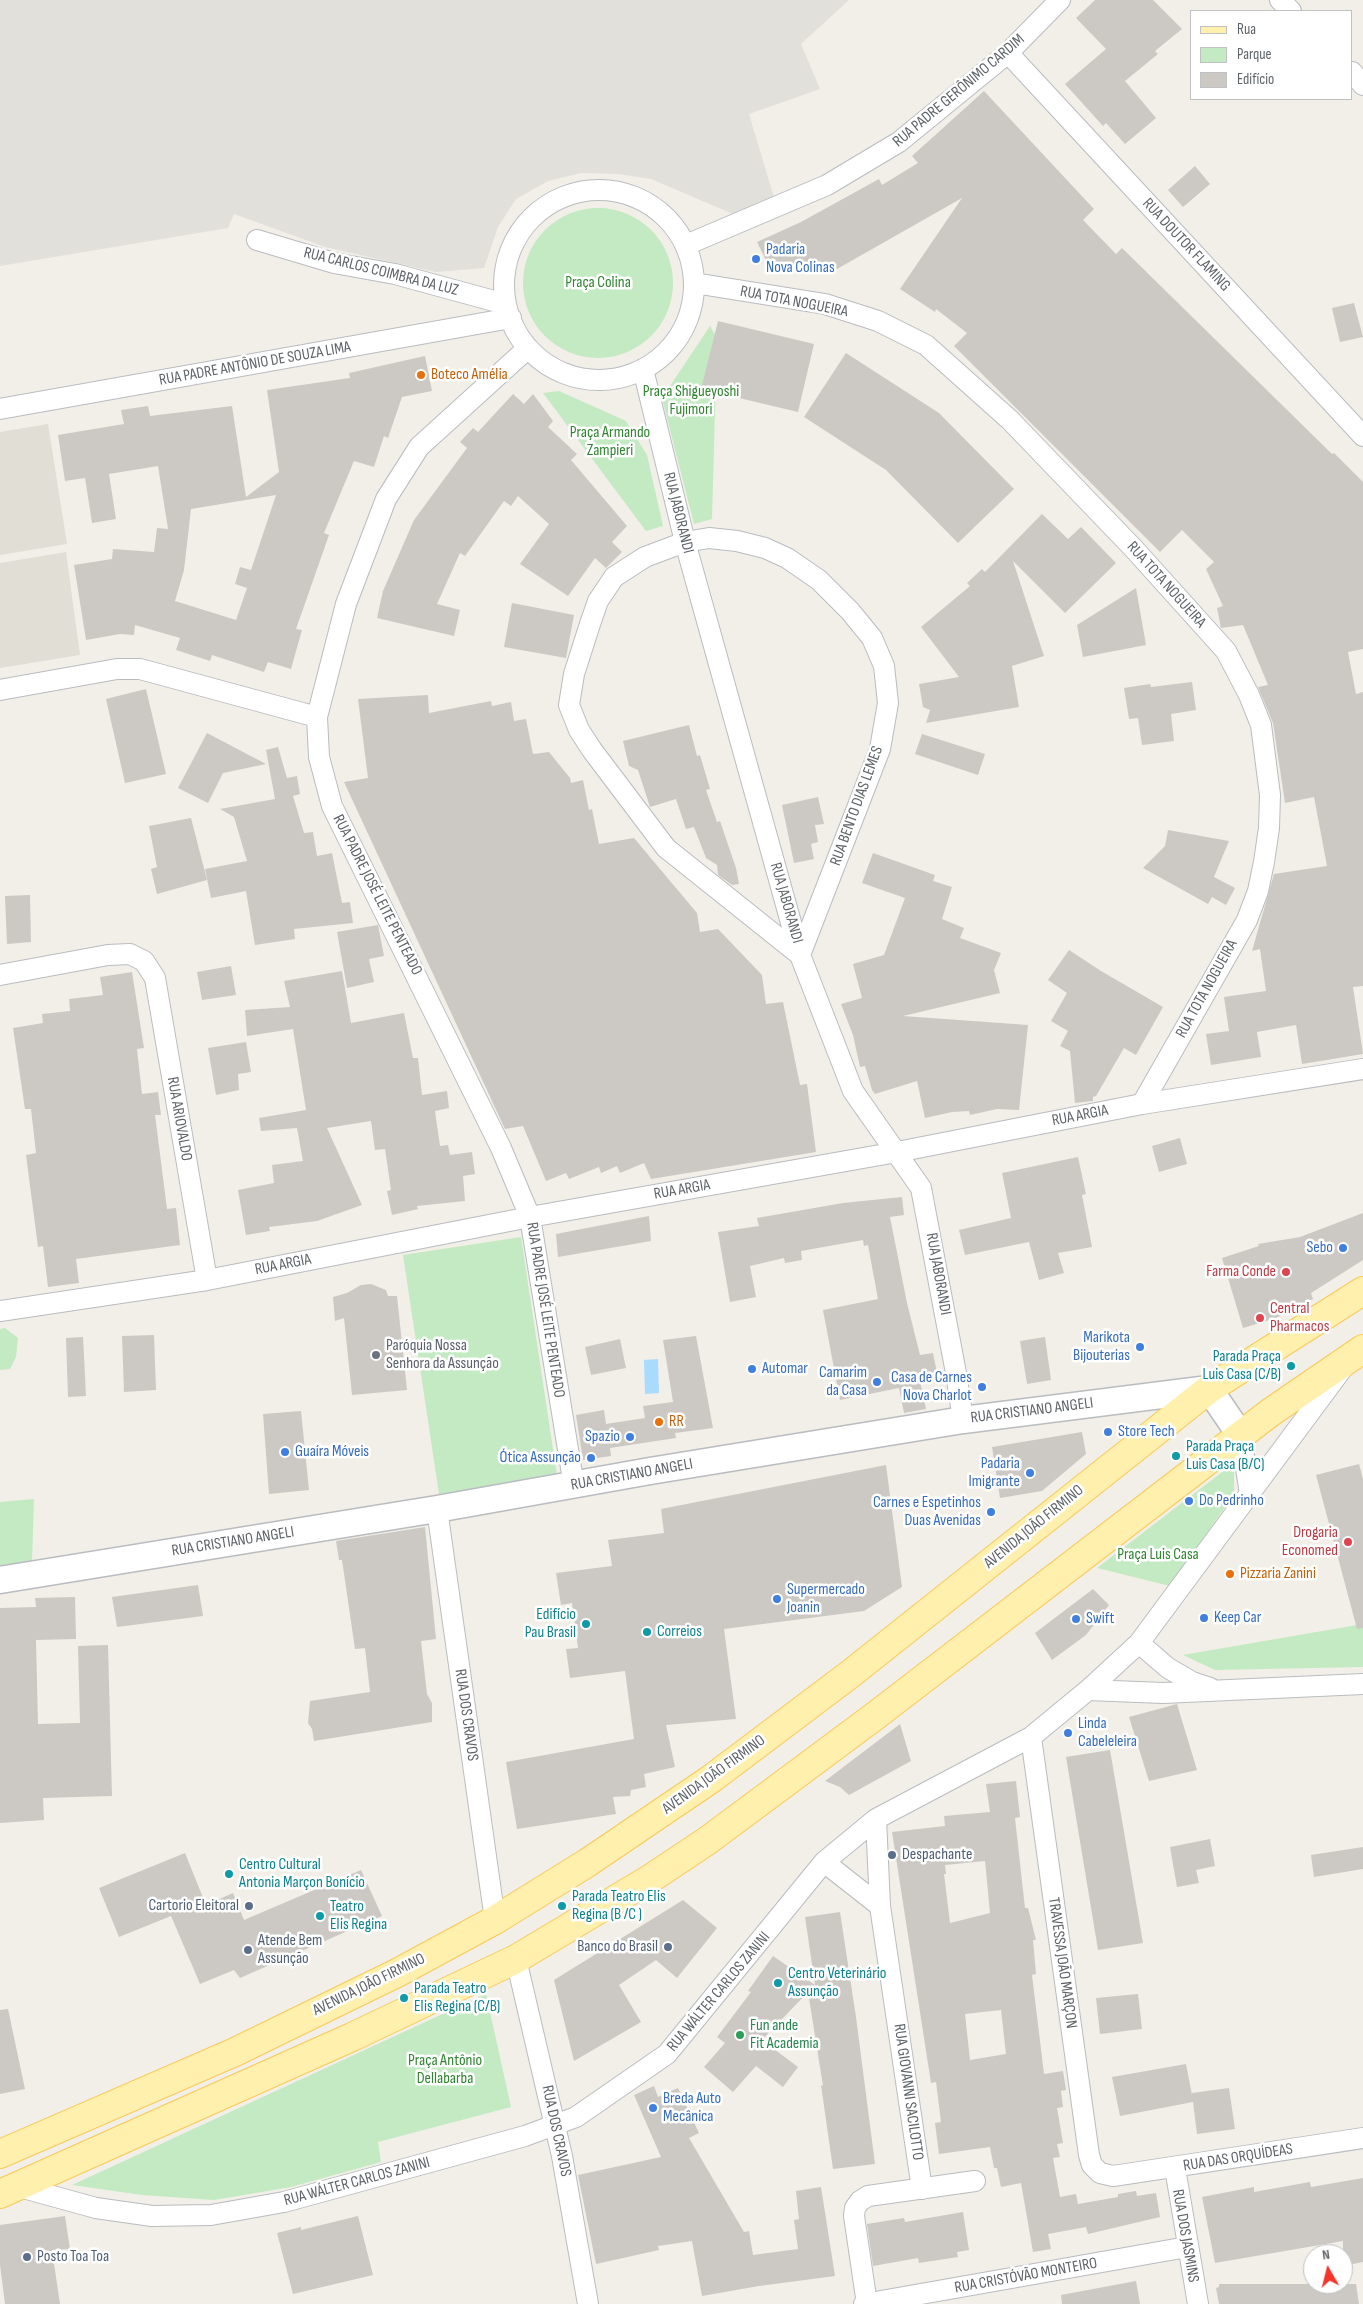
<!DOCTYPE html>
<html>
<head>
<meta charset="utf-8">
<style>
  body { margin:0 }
  #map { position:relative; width:1363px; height:2304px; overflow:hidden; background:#f1efe7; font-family:"Sofia Sans Condensed",sans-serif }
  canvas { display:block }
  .legend { position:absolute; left:1190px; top:10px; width:162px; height:90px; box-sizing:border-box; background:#fff; border:1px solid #bfc1c3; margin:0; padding:6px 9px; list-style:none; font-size:15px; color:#5e6368 }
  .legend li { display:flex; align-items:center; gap:10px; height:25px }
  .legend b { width:25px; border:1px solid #bfc1c3 }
  .north { position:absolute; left:1303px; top:2244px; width:50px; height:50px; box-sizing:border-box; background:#fff; border:1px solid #bfc1c3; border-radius:50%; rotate:352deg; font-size:14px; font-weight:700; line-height:20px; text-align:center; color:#5e6368 }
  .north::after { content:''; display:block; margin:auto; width:18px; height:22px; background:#f53529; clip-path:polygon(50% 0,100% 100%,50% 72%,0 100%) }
</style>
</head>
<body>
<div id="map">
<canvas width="1363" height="2304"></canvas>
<ul class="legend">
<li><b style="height:6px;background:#fff0ae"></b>Rua</li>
<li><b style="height:14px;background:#c3eac2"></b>Parque</li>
<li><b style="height:14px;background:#ccc9c4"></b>Edifício</li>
</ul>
<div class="north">N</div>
</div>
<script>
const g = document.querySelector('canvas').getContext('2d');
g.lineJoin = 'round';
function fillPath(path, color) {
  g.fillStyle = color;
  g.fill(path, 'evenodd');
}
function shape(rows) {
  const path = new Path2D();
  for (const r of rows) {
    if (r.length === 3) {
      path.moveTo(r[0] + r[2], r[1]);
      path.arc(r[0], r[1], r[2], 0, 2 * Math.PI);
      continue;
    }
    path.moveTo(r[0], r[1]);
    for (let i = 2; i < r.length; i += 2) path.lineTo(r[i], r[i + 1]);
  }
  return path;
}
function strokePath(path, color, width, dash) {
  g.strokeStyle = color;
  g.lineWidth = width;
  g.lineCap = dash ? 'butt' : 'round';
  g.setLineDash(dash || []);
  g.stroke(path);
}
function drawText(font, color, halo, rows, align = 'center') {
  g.font = font + ' "Sofia Sans Condensed",sans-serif';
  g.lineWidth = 5;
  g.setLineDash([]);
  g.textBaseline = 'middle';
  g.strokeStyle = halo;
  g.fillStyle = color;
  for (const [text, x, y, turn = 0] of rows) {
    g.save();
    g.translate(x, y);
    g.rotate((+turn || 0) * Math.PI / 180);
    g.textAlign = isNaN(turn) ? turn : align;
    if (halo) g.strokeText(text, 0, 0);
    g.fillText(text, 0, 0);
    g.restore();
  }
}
fillPath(shape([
  [0,0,849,0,801,44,820,89,749,114,776,204,733,214,651,179,618,174,581,173,548,181,516,199,498,227,484,268,436,272,325,247,234,214,228,228,0,266]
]), '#e2e0db');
fillPath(shape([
  [48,424,67,544,0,555,0,432],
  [66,552,80,655,0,668,0,563]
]), '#e1ded5');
fillPath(shape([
  [598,283,75],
  [710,326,717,338,712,519,694,524,662,398],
  [559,391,626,421,647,455,663,526,646,531,543,393],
  [521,1237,557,1476,439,1494,403,1255],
  [5,1328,18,1338,16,1357,10,1369,0,1370,0,1329],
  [1234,1463,1234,1494,1170,1586,1097,1568],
  [34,1499,32,1562,0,1569,0,1502],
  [1363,1624,1363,1667,1215,1670,1183,1655],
  [486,1994,511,2107,378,2142,381,2162,291,2187,214,2200,142,2195,72,2185]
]), '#c3eac2');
fillPath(shape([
  [658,1359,659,1393,645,1394,644,1360]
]), '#a9dbff');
fillPath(shape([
  [1095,0,1153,0,1182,29,1155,51,1158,54,1125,81,1156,118,1125,144,1106,123,1103,126,1065,84,1106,49,1076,18],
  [984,91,1094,209,1083,220,1116,254,1122,248,1332,454,1334,453,1363,482,1363,649,1348,652,1356,694,1363,692,1363,986,1353,987,1363,1054,1302,1064,1296,1025,1257,1032,1261,1057,1211,1065,1206,1034,1229,1031,1224,997,1266,991,1260,949,1252,951,1274,874,1327,866,1314,797,1285,803,1273,723,1258,687,1268,685,1243,625,1221,628,1217,608,1223,606,1206,569,1214,562,1182,530,1160,552,954,346,967,333,936,309,935,312,900,289,962,198,830,273,769,266,757,242,801,222,879,179,882,185,918,163,912,156],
  [1195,166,1210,184,1183,207,1168,190],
  [1354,303,1363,337,1340,342,1332,308],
  [718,321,814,344,798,412,701,389],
  [846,353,939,413,1014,489,958,543,886,470,804,417],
  [425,356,432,391,402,397,388,438,384,436,374,467,354,461,324,533,329,535,296,629,302,630,291,669,268,662,264,672,212,655,210,661,176,650,180,638,135,625,134,635,120,634,86,640,74,565,112,559,113,549,154,552,157,528,168,529,158,466,109,474,116,519,92,523,85,478,65,481,58,435,124,424,121,410,148,406,150,416,232,406,246,497,279,472,267,390,350,378,349,373],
  [276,495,251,570,240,567,235,584,247,588,236,620,175,601,184,570,191,509],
  [513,394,524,404,533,394,553,421,548,427,577,454,571,460,627,526,612,542,622,552,606,568,595,558,568,596,520,564,549,524,518,496,511,506,504,501,465,556,460,553,437,604,460,610,454,636,377,618,383,591,414,520,467,448,460,442,473,428,478,432],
  [1042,514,1068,539,1081,527,1116,563,1065,613,1013,561,1044,656,1012,666,1019,707,926,723,930,710,923,707,919,684,959,677,921,627,970,586,967,583,982,569,985,572],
  [1136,588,1146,645,1083,657,1077,625],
  [512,603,574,615,566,658,504,647],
  [1192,682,1196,710,1171,714,1174,741,1142,745,1138,718,1129,719,1124,688,1150,684,1151,687],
  [146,689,166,774,125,783,106,699],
  [428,695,429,713,491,701,492,706,511,702,514,721,526,719,533,754,549,752,570,778,571,783,583,780,589,810,592,809,599,844,634,838,697,913,700,932,718,929,762,975,766,1004,783,1002,800,1085,807,1084,816,1152,651,1179,644,1163,620,1173,617,1166,601,1173,599,1167,569,1179,566,1173,546,1181,523,1126,505,1129,344,782,368,778,358,699],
  [689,725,697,756,700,755,710,789,706,790,717,822,720,821,736,868,739,884,732,885,718,875,717,865,706,858,694,827,686,829,676,799,650,807,638,770,629,766,623,741],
  [207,733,266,764,223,773,208,803,178,788],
  [922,734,985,754,978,775,915,754],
  [278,747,287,778,297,776,300,794,293,796,304,833,313,832,317,856,332,853,342,903,350,902,353,923,294,929,295,939,255,945,246,891,211,898,205,869,247,861,234,817,220,809,275,799,266,750],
  [818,797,824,824,815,825,818,842,811,844,814,859,794,863,782,805],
  [191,818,207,880,157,894,151,869,157,867,149,826],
  [1168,830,1229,841,1214,877,1235,888,1226,905,1212,897,1208,904,1143,868,1165,846],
  [873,853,935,875,933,881,952,887,942,919,964,928,960,938,1001,953,994,970,1000,993,903,1016,1028,1025,1019,1110,997,1109,970,1115,969,1111,952,1112,925,1118,917,1081,875,1094,872,1090,865,1066,860,1067,853,1035,841,1004,862,998,853,964,884,955,905,898,862,883],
  [30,895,31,942,7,944,5,896],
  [378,925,384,956,369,959,374,982,347,988,337,932],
  [1069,950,1101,971,1163,1007,1136,1055,1124,1048,1096,1096,1093,1097,1093,1101,1075,1103,1070,1051,1060,1046,1068,1031,1051,1021,1067,993,1048,980],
  [231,966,236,995,202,1000,197,972],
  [342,971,351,1023,404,1013,413,1058,418,1058,422,1095,447,1091,449,1108,435,1111,440,1146,448,1145,450,1155,472,1152,475,1174,463,1176,465,1201,417,1206,418,1209,392,1215,387,1191,391,1190,385,1149,375,1150,371,1121,327,1128,362,1205,317,1221,269,1227,270,1231,246,1235,238,1190,274,1183,272,1165,303,1161,297,1128,261,1131,259,1118,306,1110,293,1029,247,1036,245,1010,290,1007,284,981],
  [132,972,144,1048,137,1049,142,1094,158,1092,161,1115,155,1115,167,1209,176,1208,180,1245,76,1259,79,1283,48,1287,43,1246,38,1247,26,1155,36,1153,31,1109,25,1109,13,1028,43,1023,42,1014,70,1011,69,999,103,995,100,977],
  [246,1042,251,1072,238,1074,239,1090,216,1095,208,1048],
  [1180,1138,1187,1164,1159,1172,1152,1146],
  [1078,1157,1086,1194,1082,1195,1092,1247,1058,1253,1064,1273,1039,1280,1029,1242,965,1255,959,1230,1011,1218,1002,1173],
  [902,1197,904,1215,890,1217,907,1303,920,1355,933,1353,937,1373,919,1376,926,1409,904,1413,899,1388,840,1400,823,1310,878,1299,868,1245,864,1246,863,1240,801,1251,802,1260,785,1263,784,1258,750,1266,756,1297,730,1302,718,1232,759,1226,757,1218,843,1203],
  [1363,1213,1363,1260,1311,1293,1313,1299,1276,1318,1243,1328,1222,1258,1259,1246,1258,1244,1300,1237],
  [649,1216,651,1241,558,1257,556,1234],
  [371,1284,386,1290,388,1296,397,1296,407,1390,352,1395,344,1318,335,1321,333,1297,347,1293,361,1285],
  [154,1335,156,1390,124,1392,122,1336],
  [696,1336,713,1428,675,1433,676,1438,610,1448,611,1456,583,1460,576,1415,604,1410,606,1424,645,1418,643,1406,673,1402,663,1340],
  [83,1337,86,1396,68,1397,66,1338],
  [1045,1337,1051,1380,1027,1384,1020,1341],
  [620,1339,626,1368,591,1375,585,1347],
  [301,1411,309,1490,269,1494,263,1414],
  [1082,1432,1086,1454,1042,1491,1000,1498,992,1447],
  [1359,1464,1363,1479,1363,1628,1357,1629,1316,1475],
  [886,1465,902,1587,864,1611,724,1629,736,1719,666,1725,675,1767,644,1774,646,1787,631,1790,630,1796,613,1797,616,1814,517,1829,506,1762,634,1739,625,1671,570,1678,566,1649,578,1648,572,1603,561,1605,556,1573,612,1566,608,1540,664,1533,661,1509],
  [425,1527,436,1639,421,1641,427,1694,432,1703,432,1722,314,1741,312,1729,308,1723,310,1701,370,1692,365,1648,355,1649,342,1560,339,1560,336,1541],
  [198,1585,203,1616,117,1627,112,1597],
  [1093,1589,1109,1605,1086,1635,1052,1660,1035,1633],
  [75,1597,76,1639,36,1640,38,1724,80,1723,78,1646,108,1645,112,1796,43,1798,44,1820,0,1823,0,1608,36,1607,35,1598],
  [1177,1704,1197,1770,1149,1781,1129,1717],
  [900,1724,911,1761,849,1795,840,1787,825,1781],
  [1110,1750,1143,1943,1098,1950,1066,1757],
  [1016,1781,1020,1817,1015,1818,1025,1908,1028,1908,1036,1940,1033,1940,1036,1974,1032,1975,1044,2074,1063,2071,1066,2090,1061,2091,1063,2107,1057,2108,1063,2143,1057,2144,1060,2157,1053,2158,1060,2197,1076,2194,1078,2204,1118,2197,1118,2194,1136,2191,1137,2196,1156,2193,1160,2217,1088,2234,1086,2227,1048,2234,1051,2249,1033,2252,1021,2183,1001,2187,997,2168,994,2168,990,2147,939,2154,935,2123,941,2122,936,2082,931,2083,892,1832,945,1826,944,1816,990,1812,986,1784],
  [985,1861,990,1913,950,1923,944,1874,946,1874,945,1865],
  [1001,2010,1006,2054,970,2060,965,2014],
  [1210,1839,1215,1866,1196,1870,1199,1883,1177,1887,1170,1847],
  [1363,1847,1363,1869,1314,1877,1311,1855],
  [185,1853,206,1905,233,1893,244,1920,361,1870,382,1916,240,1978,234,1970,200,1984,171,1916,119,1937,99,1888],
  [683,1900,717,1928,677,1978,656,1960,619,1985,641,2022,574,2061,554,1980],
  [840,1912,856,2017,875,2164,833,2169,821,2085,823,2086,808,1992,762,2040,798,2067,783,2087,756,2066,733,2092,704,2067,725,2043,717,2037,751,1992,748,1991,773,1956,815,1985,805,1917],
  [1138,1994,1142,2029,1100,2034,1096,1998],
  [8,2009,25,2089,0,2094,0,2010],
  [1186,2064,1192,2095,1192,2093,1229,2088,1235,2129,1197,2134,1193,2102,1120,2116,1112,2077],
  [654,2086,658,2097,678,2088,699,2133,689,2138,744,2232,749,2231,753,2255,798,2249,794,2220,799,2219,796,2191,821,2187,835,2276,759,2286,702,2296,692,2241,658,2246,659,2250,596,2264,578,2175,661,2157,634,2095],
  [1363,2178,1363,2262,1343,2266,1343,2241,1215,2263,1202,2197,1254,2187,1254,2192,1310,2182,1311,2187],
  [963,2212,969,2250,957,2252,958,2257,919,2263,918,2258,873,2266,867,2224,904,2218,905,2222],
  [65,2216,70,2249,52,2250,60,2304,5,2304,0,2265,0,2225],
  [358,2216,373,2275,293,2294,277,2233,301,2227,301,2230],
  [1136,2281,1140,2304,1062,2304,1061,2295],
  [1219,2284,1356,2284,1359,2304,1219,2304,1216,2288,1219,2287]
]), '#ccc9c4');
const minor = shape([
  [1280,0,1291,11],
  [1008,53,1363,436],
  [1352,72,1363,85],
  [599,285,95],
  [257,240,334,263,395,274,505,304],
  [686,245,827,185,899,142,1008,53,1060,0],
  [694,283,825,304,878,321,926,345,1010,420,1135,550,1226,651,1249,695,1261,725,1270,795,1269,828,1264,862,1258,891,1247,920,1142,1104],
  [528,348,419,447,386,499,346,604,317,717,319,757,332,806,501,1148,530,1217,574,1486],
  [643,369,685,542,800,955,853,1091,921,1188,956,1373,963,1420],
  [0,409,511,318],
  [709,538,737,541,765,548,787,558,819,580,850,611,872,638,884,666,888,703,880,749,800,955,666,848,592,750,579,730,569,705,574,674,590,624,598,601,614,577,645,557,685,542,709,538],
  [0,690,117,669,140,669,317,717],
  [0,975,108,955,130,954,144,961,155,978,207,1280],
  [0,1311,207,1280,530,1217,897,1152,1142,1104,1363,1069],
  [1241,1436,1250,1494],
  [437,1509,495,1920],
  [1139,1643,1168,1668,1192,1682,1210,1688],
  [1088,1690,1163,1693,1363,1684],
  [1031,1737,1089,2155,1092,2165,1100,2173,1113,2176,1363,2138],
  [876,1819,880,1906,922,2189],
  [824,1862,880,1906],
  [516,1959,562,2156,588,2304],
  [1175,2168,1198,2304],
  [16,2186,96,2208,152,2216,211,2215,284,2202,525,2136,576,2117,667,2054,824,1862,876,1819,1031,1737,1088,1690,1139,1643,1342,1369],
  [864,2304,1187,2247],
  [867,2304,854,2216,855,2208,860,2201,868,2196,975,2181]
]);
const tertiary = shape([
  [0,1580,437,1509,650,1471,963,1420,1209,1389,1241,1436]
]);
const primary = shape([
  [0,2154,235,2052,397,1973,495,1920,587,1863,711,1779,849,1675,1209,1389,1363,1291],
  [0,2194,352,2037,516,1959,653,1877,707,1841,875,1716,1271,1412,1363,1349]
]);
strokePath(minor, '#b9bcc1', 22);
strokePath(tertiary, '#b9bcc1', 29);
strokePath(primary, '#fbc956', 30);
strokePath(minor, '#fff', 20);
strokePath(tertiary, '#fff', 26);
strokePath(primary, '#fff0ae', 28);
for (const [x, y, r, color] of [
  [756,259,5,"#3f7fe0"],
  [421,375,5,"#e8710a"],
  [1343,1248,5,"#3f7fe0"],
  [1286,1272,5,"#e0444e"],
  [1260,1318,5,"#e0444e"],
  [1140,1347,5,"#3f7fe0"],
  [376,1355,5,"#6b7280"],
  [1291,1366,5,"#0f9aa8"],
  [752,1369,5,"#3f7fe0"],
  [877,1382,5,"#3f7fe0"],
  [982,1387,5,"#3f7fe0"],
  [659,1422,5,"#e8710a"],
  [1108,1432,5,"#3f7fe0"],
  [630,1437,5,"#3f7fe0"],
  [285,1452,5,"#3f7fe0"],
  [1176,1456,5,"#0f9aa8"],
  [591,1458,5,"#3f7fe0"],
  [1030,1473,5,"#3f7fe0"],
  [1189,1501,5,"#3f7fe0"],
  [991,1512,5,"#3f7fe0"],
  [1348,1542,5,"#e0444e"],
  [1230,1574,5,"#e8710a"],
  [777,1599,5,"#3f7fe0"],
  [1204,1618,5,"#3f7fe0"],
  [1076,1619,5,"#3f7fe0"],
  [586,1624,5,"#0f9aa8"],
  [647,1632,5,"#0f9aa8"],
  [1068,1733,5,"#3f7fe0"],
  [892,1855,5,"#5c6f8a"],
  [229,1874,5,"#0f9aa8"],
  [249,1906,5,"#5c6f8a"],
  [562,1906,5,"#0f9aa8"],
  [320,1916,5,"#0f9aa8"],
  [668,1947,5,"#5c6f8a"],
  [248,1950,5,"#5c6f8a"],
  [778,1983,5,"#0f9aa8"],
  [404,1998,5,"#0f9aa8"],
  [740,2035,5,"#2e9e5b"],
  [653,2108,5,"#3f7fe0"],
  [27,2257,5,"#5c6f8a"]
]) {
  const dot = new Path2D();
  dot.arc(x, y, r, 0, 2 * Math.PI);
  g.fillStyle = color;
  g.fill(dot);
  strokePath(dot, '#fff', 2);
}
drawText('16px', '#5e6368', '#fff', [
  ["RUA PADRE GERÔNIMO CARDIM",959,91,-40],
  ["RUA DOUTOR FLAMING",1186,245,47],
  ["RUA CARLOS COIMBRA DA LUZ",381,272,14],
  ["RUA TOTA NOGUEIRA",794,302,11],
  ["RUA PADRE ANTÔNIO DE SOUZA LIMA",255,364,-10],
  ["RUA JABORANDI",678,513,76],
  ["RUA TOTA NOGUEIRA",1166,585,48],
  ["RUA BENTO DIAS LEMES",857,806,-70],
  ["RUA PADRE JOSÉ LEITE PENTEADO",377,895,63],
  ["RUA JABORANDI",786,903,74],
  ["RUA TOTA NOGUEIRA",1207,989,-61],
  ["RUA ARGIA",1080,1116,-11],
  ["RUA ARIOVALDO",179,1119,80],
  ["RUA ARGIA",682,1190,-10],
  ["RUA ARGIA",283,1265,-11],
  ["RUA JABORANDI",938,1274,80],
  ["RUA PADRE JOSÉ LEITE PENTEADO",545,1310,81],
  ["RUA CRISTIANO ANGELI",1032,1411,-7],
  ["RUA CRISTIANO ANGELI",632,1475,-10],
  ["AVENIDA JOÃO FIRMINO",1034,1527,-39],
  ["RUA CRISTIANO ANGELI",233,1542,-9],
  ["RUA DOS CRAVOS",466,1715,82],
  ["AVENIDA JOÃO FIRMINO",714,1775,-36],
  ["TRAVESSA JOÃO MARÇON",1062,1963,82],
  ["AVENIDA JOÃO FIRMINO",369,1985,-26],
  ["RUA WÁLTER CARLOS ZANINI",719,1992,-50],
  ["RUA GIOVANNI SACILOTTO",908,2092,82],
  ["RUA DOS CRAVOS",556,2131,78],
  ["RUA DAS ORQUÍDEAS",1238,2158,-9],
  ["RUA WÁLTER CARLOS ZANINI",357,2182,-15],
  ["RUA DOS JASMINS",1185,2236,80],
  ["RUA CRISTÓVÃO MONTEIRO",1026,2276,-10]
]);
drawText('16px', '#366cbe', '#fff', [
  ["Padaria",766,250],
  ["Nova Colinas",766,268],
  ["Sebo",1333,1248,"right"],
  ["Marikota",1130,1338,"right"],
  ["Bijouterias",1130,1356,"right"],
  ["Automar",762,1369],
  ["Camarim",867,1373,"right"],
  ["da Casa",867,1391,"right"],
  ["Casa de Carnes",972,1378,"right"],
  ["Nova Charlot",972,1396,"right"],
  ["Store Tech",1118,1432],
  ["Spazio",620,1437,"right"],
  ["Guaíra Móveis",295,1452],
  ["Ótica Assunção",581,1458,"right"],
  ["Padaria",1020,1464,"right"],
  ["Imigrante",1020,1482,"right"],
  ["Do Pedrinho",1199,1501],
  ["Carnes e Espetinhos",981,1503,"right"],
  ["Duas Avenidas",981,1521,"right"],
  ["Supermercado",787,1590],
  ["Joanin",787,1608],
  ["Keep Car",1214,1618],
  ["Swift",1086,1619],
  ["Linda",1078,1724],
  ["Cabeleleira",1078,1742],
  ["Breda Auto",663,2099],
  ["Mecânica",663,2117]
], 'left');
drawText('16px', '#308531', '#fff', [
  ["Praça Colina",598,283],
  ["Praça Shigueyoshi",691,392],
  ["Fujimori",691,410],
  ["Praça Armando",610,433],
  ["Zampieri",610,451],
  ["Praça Luis Casa",1158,1555],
  ["Praça Antônio",445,2061],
  ["Dellabarba",445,2079]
]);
drawText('16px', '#c56008', '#fff', [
  ["Boteco Amélia",431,375],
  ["RR",669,1422],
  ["Pizzaria Zanini",1240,1574]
], 'left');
drawText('16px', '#be3a42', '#fff', [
  ["Farma Conde",1276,1272],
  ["Central",1270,1309,"left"],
  ["Pharmacos",1270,1327,"left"],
  ["Drogaria",1338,1533],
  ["Economed",1338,1551]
], 'right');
drawText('16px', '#5b616d', '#fff', [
  ["Paróquia Nossa",386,1346],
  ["Senhora da Assunção",386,1364]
], 'left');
drawText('16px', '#0d838f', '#fff', [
  ["Parada Praça",1281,1357,"right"],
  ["Luis Casa (C/B)",1281,1375,"right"],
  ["Parada Praça",1186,1447],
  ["Luis Casa (B/C)",1186,1465],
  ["Edifício",576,1615,"right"],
  ["Pau Brasil",576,1633,"right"],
  ["Correios",657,1632],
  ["Centro Cultural",239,1865],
  ["Antonia Marçon Bonício",239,1883],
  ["Parada Teatro Elis",572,1897],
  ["Regina (B /C )",572,1915],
  ["Teatro",330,1907],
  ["Elis Regina",330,1925],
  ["Centro Veterinário",788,1974],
  ["Assunção",788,1992],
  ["Parada Teatro",414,1989],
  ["Elis Regina (C/B)",414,2007]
], 'left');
drawText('16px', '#4e5e75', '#fff', [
  ["Despachante",902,1855],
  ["Cartorio Eleitoral",239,1906,"right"],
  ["Atende Bem",258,1941],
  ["Assunção",258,1959],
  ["Banco do Brasil",658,1947,"right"],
  ["Posto Toa Toa",37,2257]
], 'left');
drawText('16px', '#27864d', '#fff', [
  ["Fun ande",750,2026],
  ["Fit Academia",750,2044]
], 'left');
</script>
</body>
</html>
